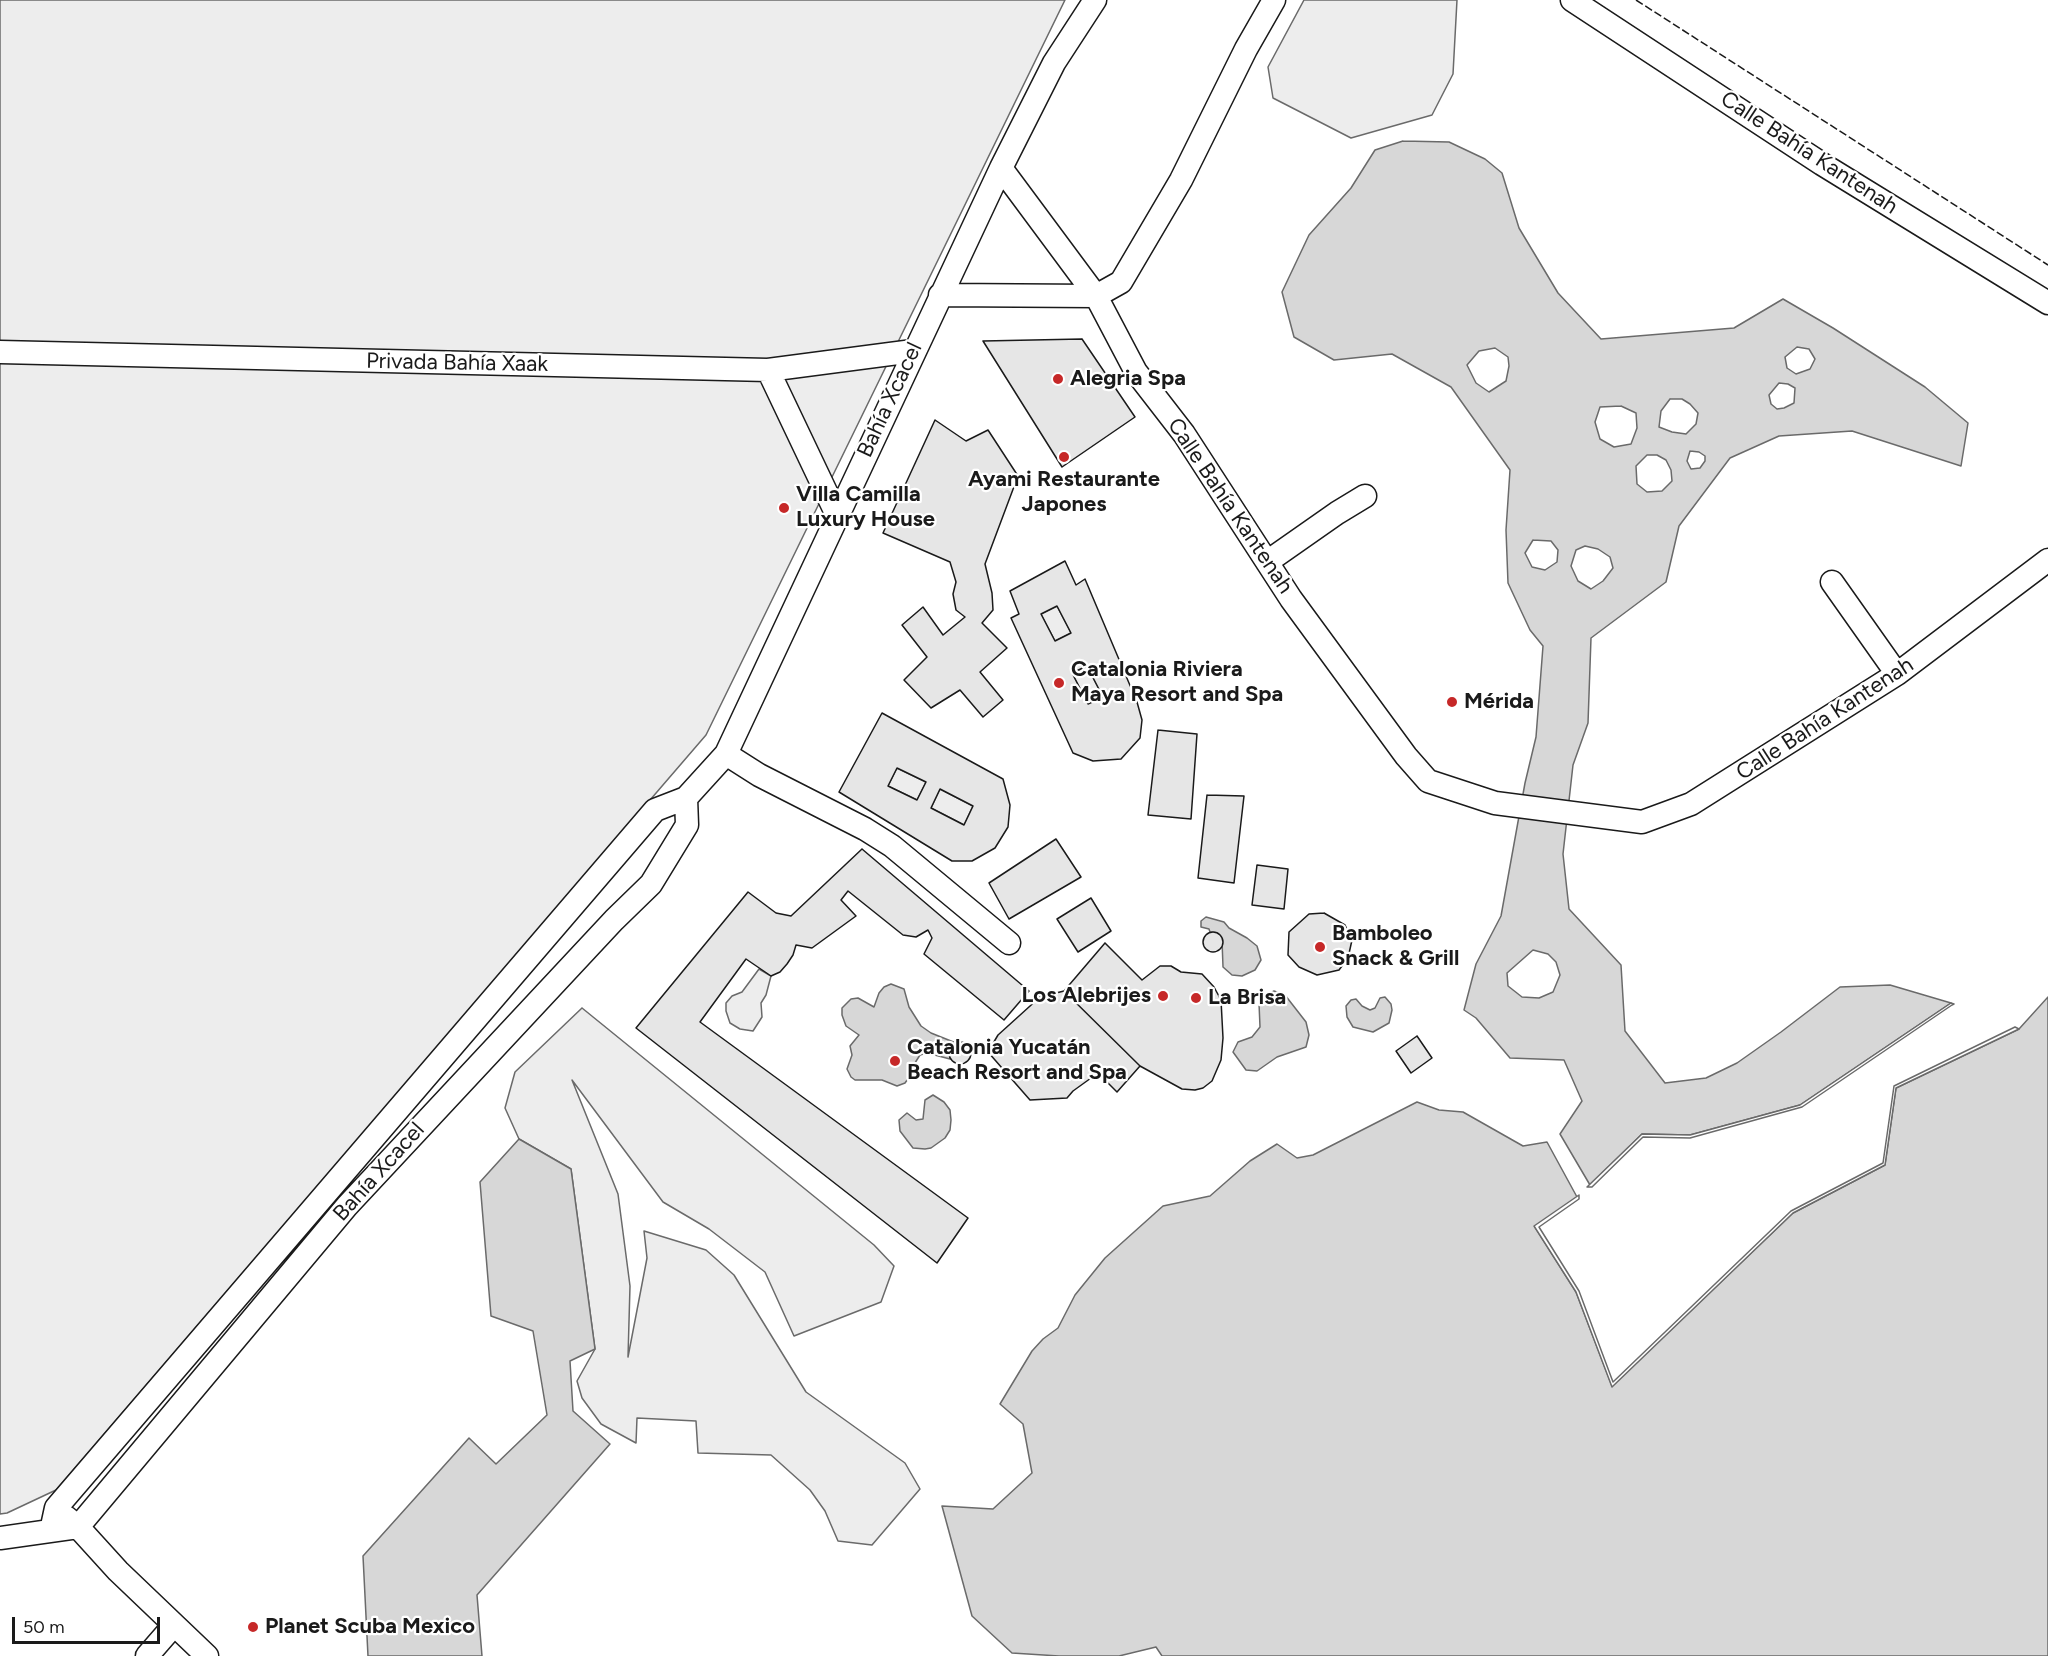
<!DOCTYPE html>
<html>
<head>
<meta charset="utf-8">
<style>
  body { margin:0 }
  #map { position:relative; width:2048px; height:1656px; overflow:hidden; background:#fff; font-family:Figtree,sans-serif }
  canvas { display:block }
  .scale { position:absolute; left:12px; top:1617px; width:148px; height:27px; box-sizing:border-box; border:3px solid #1a1a1a; border-top:0; padding-left:8px; font-size:18px; line-height:21px; white-space:nowrap; color:#1a1a1a; -webkit-text-stroke:4px #fff; paint-order:stroke }
</style>
</head>
<body>
<div id="map">
<canvas width="2048" height="1656"></canvas>
<div class="scale">50 m</div>
</div>
<script>
const g = document.querySelector('canvas').getContext('2d');
g.lineJoin = 'round';
function fillPath(path, color) {
  g.fillStyle = color;
  g.fill(path, 'evenodd');
}
function shape(rows) {
  const path = new Path2D();
  for (const r of rows) {
    if (r.length === 3) {
      path.moveTo(r[0] + r[2], r[1]);
      path.arc(r[0], r[1], r[2], 0, 2 * Math.PI);
      continue;
    }
    path.moveTo(r[0], r[1]);
    for (let i = 2; i < r.length; i += 2) path.lineTo(r[i], r[i + 1]);
  }
  return path;
}
function strokePath(path, color, width, dash) {
  g.strokeStyle = color;
  g.lineWidth = width;
  g.lineCap = dash ? 'butt' : 'round';
  g.setLineDash(dash || []);
  g.stroke(path);
}
function drawText(font, color, halo, rows, align = 'center') {
  g.font = font + ' Figtree,sans-serif';
  g.lineWidth = 4.5;
  g.setLineDash([]);
  g.textBaseline = 'middle';
  g.strokeStyle = halo;
  g.fillStyle = color;
  for (const [text, x, y, turn = 0] of rows) {
    g.save();
    g.translate(x, y);
    g.rotate((+turn || 0) * Math.PI / 180);
    g.textAlign = isNaN(turn) ? turn : align;
    if (halo) g.strokeText(text, 0, 0);
    g.fillText(text, 0, 0);
    g.restore();
  }
}
const green = shape([
  [0,0,1065,0,706,735,56,1490,7,1513,0,1514,0,0],
  [1304,0,1457,0,1453,74,1432,115,1351,138,1273,98,1268,67,1304,0],
  [1057,606,1071,633,1055,641,1041,614,1057,606],
  [1087,666,1103,697,1088,704,1072,673,1087,666],
  [897,768,926,782,917,800,888,786,897,768],
  [940,789,973,806,964,825,931,808,940,789],
  [759,969,771,976,766,995,761,1003,762,1017,753,1031,740,1029,730,1023,726,1011,726,1003,732,996,742,992,759,969],
  [582,1008,874,1245,894,1266,881,1302,794,1336,765,1272,709,1229,663,1202,572,1080,618,1194,630,1286,628,1357,647,1258,644,1231,706,1250,734,1275,806,1392,905,1463,920,1489,872,1545,838,1541,825,1511,810,1490,771,1455,698,1453,696,1421,637,1418,636,1443,601,1424,582,1398,577,1381,595,1349,571,1169,519,1139,505,1108,515,1072,582,1008]
]);
fillPath(green, '#ededed');
strokePath(green, '#6a6a6a', 1.5);
const water = shape([
  [1403,141,1449,142,1485,159,1502,173,1519,228,1558,293,1601,339,1734,328,1783,299,1833,328,1925,387,1968,423,1961,466,1852,431,1779,436,1730,458,1679,526,1666,582,1591,638,1588,723,1573,765,1563,854,1569,909,1621,965,1625,1031,1665,1083,1706,1078,1737,1063,1781,1032,1840,987,1890,985,1951,1003,1800,1105,1690,1135,1642,1134,1590,1185,1560,1134,1582,1101,1564,1060,1510,1058,1476,1018,1464,1010,1476,964,1501,916,1525,783,1536,737,1543,646,1530,630,1508,583,1506,530,1510,470,1451,387,1392,354,1334,360,1294,337,1282,292,1309,235,1351,188,1375,150,1403,141],
  [1797,347,1809,349,1815,359,1810,369,1796,374,1787,368,1785,357,1797,347],
  [1495,348,1508,357,1509,366,1506,381,1489,392,1476,383,1467,365,1479,351,1495,348],
  [1779,383,1788,384,1795,388,1794,403,1784,408,1777,409,1771,404,1769,395,1779,383],
  [1670,399,1682,399,1690,404,1698,413,1696,424,1686,434,1672,432,1659,427,1661,411,1670,399],
  [1621,406,1636,413,1637,428,1631,444,1614,447,1600,439,1595,422,1600,407,1621,406],
  [1690,451,1699,452,1705,456,1705,461,1700,468,1691,469,1687,461,1690,451],
  [1647,455,1657,455,1666,460,1671,470,1672,481,1662,491,1647,492,1637,484,1636,466,1647,455],
  [1533,540,1551,541,1558,550,1557,562,1545,570,1532,567,1525,553,1533,540],
  [1585,546,1598,549,1610,557,1613,568,1603,581,1591,589,1578,581,1571,566,1576,550,1585,546],
  [1533,950,1548,954,1556,962,1560,975,1553,992,1539,998,1522,997,1508,986,1507,973,1533,950],
  [1206,917,1224,922,1229,928,1247,938,1257,946,1261,960,1255,970,1242,976,1232,975,1223,967,1222,940,1217,933,1210,932,1209,929,1201,927,1201,921,1206,917],
  [891,984,904,989,909,1007,921,1026,931,1033,956,1043,950,1048,950,1059,927,1053,920,1055,913,1066,910,1076,905,1083,897,1086,882,1080,855,1080,851,1077,847,1069,852,1055,850,1046,859,1035,846,1026,842,1015,842,1008,851,999,858,998,874,1007,879,993,884,987,891,984],
  [1274,991,1285,995,1306,1022,1309,1035,1306,1047,1277,1057,1257,1071,1246,1070,1233,1052,1238,1042,1252,1037,1260,1027,1259,1003,1263,997,1274,991],
  [1385,997,1391,1004,1392,1010,1389,1023,1373,1032,1353,1027,1347,1017,1346,1006,1351,1000,1356,999,1362,1006,1370,1010,1375,1008,1380,998,1385,997],
  [2048,997,2048,1656,1162,1656,1156,1647,1119,1656,1059,1656,1012,1653,972,1616,942,1506,993,1509,1032,1473,1023,1424,1000,1404,1032,1351,1043,1339,1058,1328,1075,1295,1105,1258,1163,1206,1210,1196,1250,1161,1277,1144,1297,1158,1313,1155,1417,1102,1439,1110,1463,1112,1523,1146,1547,1142,1577,1197,1535,1227,1576,1292,1612,1386,1793,1213,1885,1165,1896,1088,2019,1029,2048,997],
  [933,1095,944,1102,950,1110,951,1120,950,1130,945,1138,931,1148,925,1149,913,1148,900,1131,899,1120,907,1113,916,1120,923,1119,925,1100,933,1095],
  [519,1139,571,1169,595,1349,570,1361,573,1411,610,1444,477,1595,482,1656,368,1656,363,1556,469,1438,496,1464,547,1415,533,1331,491,1316,480,1182,519,1139]
]);
fillPath(water, '#d7d7d7');
strokePath(water, '#6a6a6a', 1.5);
const pier = shape([
  [1951,1003,1954,1004,1952,1005,1802,1107,1690,1138,1643,1137,1592,1187,1587,1187,1642,1134,1690,1135,1800,1105,1951,1003],
  [2015,1027,2019,1029,1896,1088,1885,1165,1793,1213,1612,1387,1576,1292,1534,1226,1579,1195,1579,1199,1539,1227,1579,1291,1613,1382,1791,1211,1883,1163,1894,1086,2015,1027]
]);
fillPath(pier, '#fff');
strokePath(pier, '#6a6a6a', 1.5);
const building = shape([
  [1082,339,1135,417,1062,467,983,341,1082,339],
  [935,420,966,441,988,430,1018,476,985,564,992,593,993,610,982,623,1007,648,980,672,1003,700,983,717,960,690,931,708,904,680,927,657,902,625,923,607,943,635,965,617,956,610,953,594,956,582,950,562,883,533,935,420],
  [1065,561,1076,585,1085,579,1137,702,1142,720,1140,738,1121,759,1093,761,1073,753,1011,618,1019,614,1010,591,1065,561],
  [1057,606,1071,633,1055,641,1041,614,1057,606],
  [1087,666,1103,697,1088,704,1072,673,1087,666],
  [882,713,1003,779,1010,805,1008,827,995,848,972,861,952,861,839,792,882,713],
  [897,768,926,782,917,800,888,786,897,768],
  [940,789,973,806,964,825,931,808,940,789],
  [1158,730,1197,734,1191,819,1148,815,1158,730],
  [1207,795,1244,796,1234,883,1198,878,1207,795],
  [1056,839,1081,877,1009,919,989,883,1056,839],
  [862,849,1029,991,1004,1020,924,954,932,938,928,930,916,937,903,935,848,891,841,900,856,916,812,948,796,945,793,955,787,964,780,972,771,976,746,959,700,1022,968,1218,937,1263,636,1028,748,892,776,913,791,916,862,849],
  [1257,865,1288,869,1284,909,1252,905,1257,865],
  [1091,898,1111,931,1078,952,1057,919,1091,898],
  [1324,913,1345,925,1352,940,1348,958,1339,970,1317,975,1299,967,1288,955,1289,932,1309,914,1324,913],
  [1213,942,10],
  [1105,943,1142,980,1160,966,1171,966,1181,972,1202,974,1214,987,1221,1000,1223,1038,1221,1060,1212,1081,1203,1088,1195,1090,1182,1089,1140,1066,1064,991,1105,943],
  [1064,991,1140,1066,1117,1092,1098,1073,1073,1091,1067,1098,1030,1100,988,1052,998,1035,1040,997,1064,991],
  [1417,1036,1432,1058,1411,1073,1396,1051,1417,1036],
  [960,1053,11]
]);
fillPath(building, '#e6e6e6');
strokePath(building, '#1a1a1a', 1.5);
const minor = shape([
  [1572,0,1822,164,2048,303],
  [1001,168,1096,296,1136,372,1184,434,1291,599,1406,756,1428,781,1495,803,1642,822,1691,804,1897,674,2048,560],
  [940,295,1096,296,1121,282,1181,180,1246,49,1274,0],
  [0,352,768,370,913,351],
  [768,370,837,515],
  [1267,562,1337,513,1365,496],
  [1832,582,1897,674],
  [726,754,759,775,865,829,892,846,1009,943],
  [66,1517,78,1527,118,1571,207,1656],
  [51,1531,56,1508,655,810,686,798,726,754,1001,168,1054,63,1095,0],
  [0,1538,78,1527,347,1206,614,920,651,884,687,825,686,798],
  [147,1656,174,1625]
]);
strokePath(minor, '#1a1a1a', 25);
strokePath(minor, '#fff', 22);
strokePath(shape([
  [1636,0,2048,265]
]), '#1a1a1a', 1.5, [8, 3]);
for (const [x, y, r, color] of [
  [1058,379,6,"#c62828"],
  [1064,457,6,"#c62828"],
  [784,508,6,"#c62828"],
  [1059,683,6,"#c62828"],
  [1452,702,6,"#c62828"],
  [1320,947,6,"#c62828"],
  [1163,996,6,"#c62828"],
  [1196,998,6,"#c62828"],
  [895,1061,6,"#c62828"],
  [253,1627,6,"#c62828"]
]) {
  const dot = new Path2D();
  dot.arc(x, y, r, 0, 2 * Math.PI);
  g.fillStyle = color;
  g.fill(dot);
  strokePath(dot, '#fff', 2);
}
drawText('22px', '#1a1a1a', '#fff', [
  ["Calle Bahía Kantenah",1809,153,33],
  ["Privada Bahía Xaak",457,363,1],
  ["Bahía Xcacel",890,400,-65],
  ["Calle Bahía Kantenah",1230,506,56],
  ["Calle Bahía Kantenah",1825,719,-33],
  ["Bahía Xcacel",379,1172,-48]
]);
drawText('bold 22px', '#1a1a1a', '#fff', [
  ["Alegria Spa",1070,379],
  ["Ayami Restaurante",1064,480,"center"],
  ["Japones",1064,505,"center"],
  ["Villa Camilla",796,495],
  ["Luxury House",796,520],
  ["Catalonia Riviera",1071,670],
  ["Maya Resort and Spa",1071,695],
  ["Mérida",1464,702],
  ["Bamboleo",1332,934],
  ["Snack & Grill",1332,959],
  ["Los Alebrijes",1151,996,"right"],
  ["La Brisa",1208,998],
  ["Catalonia Yucatán",907,1048],
  ["Beach Resort and Spa",907,1073],
  ["Planet Scuba Mexico",265,1627]
], 'left');
</script>
</body>
</html>
